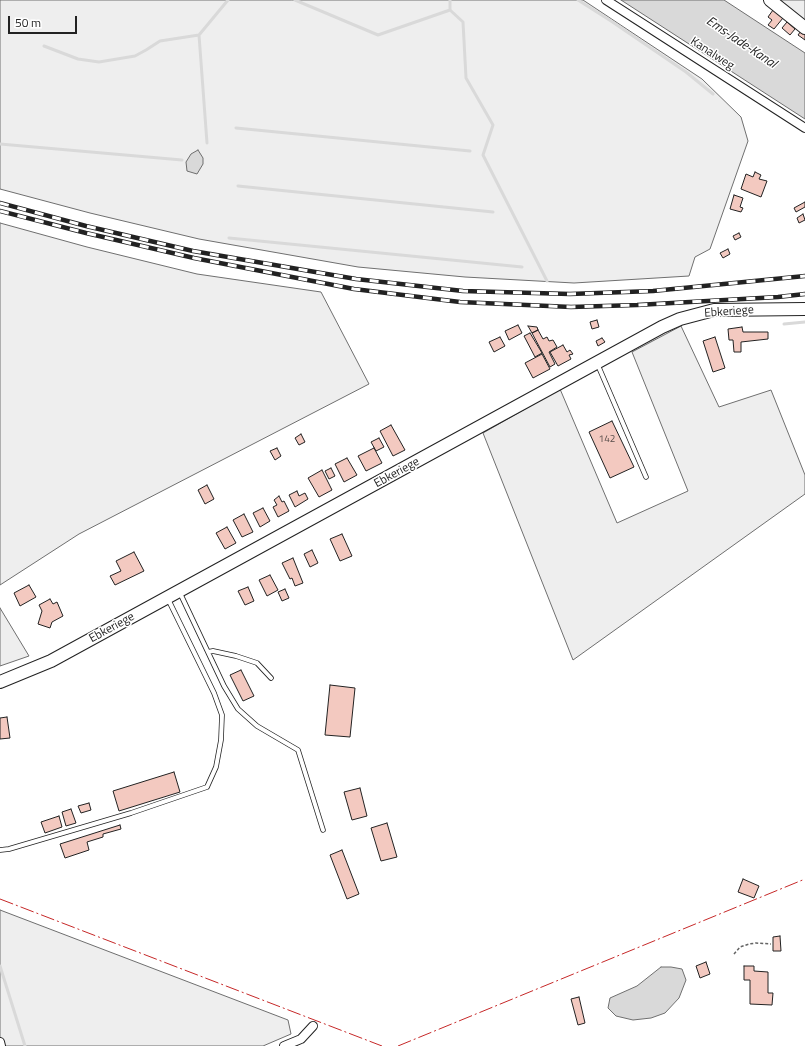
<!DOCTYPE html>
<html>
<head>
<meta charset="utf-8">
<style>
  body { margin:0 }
  #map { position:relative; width:805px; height:1046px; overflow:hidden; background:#fff; font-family:"Titillium Web",sans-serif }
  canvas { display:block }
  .scale { position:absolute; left:8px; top:16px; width:69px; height:18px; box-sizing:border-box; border:2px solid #222; border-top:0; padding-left:5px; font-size:12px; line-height:14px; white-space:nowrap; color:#222; -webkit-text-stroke:3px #fff; paint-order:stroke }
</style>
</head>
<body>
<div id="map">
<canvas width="805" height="1046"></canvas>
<div class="scale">50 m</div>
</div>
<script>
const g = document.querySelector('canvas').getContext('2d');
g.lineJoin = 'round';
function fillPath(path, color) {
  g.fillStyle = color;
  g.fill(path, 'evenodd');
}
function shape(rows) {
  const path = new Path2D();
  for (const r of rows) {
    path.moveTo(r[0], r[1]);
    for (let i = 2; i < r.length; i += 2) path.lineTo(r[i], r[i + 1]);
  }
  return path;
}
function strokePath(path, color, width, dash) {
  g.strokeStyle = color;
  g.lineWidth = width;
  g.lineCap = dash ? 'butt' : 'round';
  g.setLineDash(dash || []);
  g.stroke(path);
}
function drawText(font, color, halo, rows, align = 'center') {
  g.font = font + ' "Titillium Web",sans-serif';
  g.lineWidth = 3;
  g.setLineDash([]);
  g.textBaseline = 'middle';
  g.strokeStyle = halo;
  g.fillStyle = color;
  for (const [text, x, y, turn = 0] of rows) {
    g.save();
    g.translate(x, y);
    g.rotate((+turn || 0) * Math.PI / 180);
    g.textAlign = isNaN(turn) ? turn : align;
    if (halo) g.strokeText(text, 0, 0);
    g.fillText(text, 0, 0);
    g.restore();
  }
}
const green = shape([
  [0,0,583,0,702,79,741,117,748,141,710,249,695,257,689,276,574,283,465,277,358,267,199,239,90,213,0,189,0,0],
  [776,0,805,0,805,23,776,0],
  [0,223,87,247,197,274,321,292,369,384,79,534,0,585,0,223],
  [681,326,719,407,771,390,805,475,805,494,573,660,483,433,560,389,617,523,688,491,632,352,681,326],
  [0,608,29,656,0,666,0,608],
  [0,910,288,1020,291,1034,263,1046,0,1046,0,910]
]);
fillPath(green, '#eee');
strokePath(green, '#6f6f6f', 1);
const water = shape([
  [621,0,724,0,805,53,805,119,621,0],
  [198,150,203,158,203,164,197,174,187,171,186,162,191,154,198,150],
  [661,967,671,967,682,969,686,980,679,998,665,1013,651,1018,633,1020,616,1016,608,1008,610,998,637,986,661,967]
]);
fillPath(water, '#d9d9d9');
strokePath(water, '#6f6f6f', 1);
strokePath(shape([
  [295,0,378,35,450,10],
  [450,0,450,10,463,22,466,78,493,125,483,155,547,281],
  [578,0,611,21,686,72,713,94],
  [44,46,78,59,99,62,135,56,146,50,160,41,199,35],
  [236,128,470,151],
  [207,143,199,35,228,0],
  [0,144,182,160],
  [238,186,493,212],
  [229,238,522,267],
  [784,324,805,322],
  [0,966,25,1046]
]), '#d9d9d9', 3);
const building = shape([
  [773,10,783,18,774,29,768,25,772,20,768,17,773,10],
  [787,22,795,29,790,35,782,28,787,22],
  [801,31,805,34,805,40,798,35,801,31],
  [755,172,761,175,759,179,767,181,761,197,741,189,746,174,753,177,755,172],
  [734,195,743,198,740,207,743,208,741,212,730,209,734,195],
  [805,202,805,207,796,212,794,208,805,202],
  [803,214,805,220,799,223,797,218,803,214],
  [739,233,741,237,735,240,733,236,739,233],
  [728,249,730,254,723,258,720,253,728,249],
  [597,320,599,327,592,329,590,322,597,320],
  [518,325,522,333,509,340,505,331,518,325],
  [528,326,537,327,538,330,532,333,528,326],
  [742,327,743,332,768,332,768,339,741,342,741,352,734,352,733,340,729,340,728,329,742,327],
  [538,330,543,339,547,337,549,341,553,340,557,347,549,352,555,364,550,367,532,333,538,330],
  [530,333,542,353,535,357,524,336,530,333],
  [500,337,505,346,494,352,489,342,500,337],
  [715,337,725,368,713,372,703,341,715,337],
  [602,338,605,342,598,346,596,341,602,338],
  [563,345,567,352,570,350,573,354,569,355,571,359,558,366,550,352,563,345],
  [542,354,550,369,533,378,525,363,542,354],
  [612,421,634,467,610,478,589,432,612,421],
  [391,425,405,450,393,456,380,431,391,425],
  [301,434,305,442,299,445,295,438,301,434],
  [379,438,384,447,376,451,371,442,379,438],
  [277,448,281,456,275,460,270,451,277,448],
  [374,448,382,463,366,471,358,456,374,448],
  [347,458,357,475,344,482,335,464,347,458],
  [331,468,335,476,329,479,325,471,331,468],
  [322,470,332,490,319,497,308,478,322,470],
  [207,485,214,499,205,504,198,490,207,485],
  [297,491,299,496,305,493,308,499,295,507,289,495,297,491],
  [279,496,282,502,284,501,289,511,278,517,273,507,277,505,274,500,279,496],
  [263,508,270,521,260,527,253,513,263,508],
  [244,514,253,532,242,537,233,520,244,514],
  [227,527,236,543,225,549,216,533,227,527],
  [342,534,352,556,340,561,330,539,342,534],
  [312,550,318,563,310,567,304,554,312,550],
  [134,552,144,571,115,585,110,576,121,571,116,561,134,552],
  [293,558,303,583,295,586,292,578,290,579,282,563,293,558],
  [270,575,278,590,267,596,259,580,270,575],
  [29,585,36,597,20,606,14,593,29,585],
  [248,587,254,601,245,605,238,591,248,587],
  [285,589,289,598,282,601,278,592,285,589],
  [50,599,53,604,57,602,63,616,52,622,50,628,38,624,42,611,39,605,50,599],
  [241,670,254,696,243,701,230,675,241,670],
  [330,685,355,688,350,737,325,735,330,685],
  [7,717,10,738,0,739,0,718,7,717],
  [174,772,180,792,119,811,113,791,174,772],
  [360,788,367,816,352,820,344,792,360,788],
  [89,803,91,810,81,813,78,806,89,803],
  [71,809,76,823,66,826,62,812,71,809],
  [59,816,62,827,45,833,41,822,59,816],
  [387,823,397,857,381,861,371,828,387,823],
  [120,825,121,829,103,834,103,837,87,842,89,850,65,858,60,844,120,825],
  [342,850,359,894,347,899,330,855,342,850],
  [743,879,759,886,754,898,738,892,743,879],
  [780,936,781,951,773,951,773,937,780,936],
  [706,962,710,974,700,978,696,966,706,962],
  [744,966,754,966,754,971,768,972,768,993,773,993,772,1005,750,1004,750,980,744,980,744,966],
  [579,997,585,1023,578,1025,571,999,579,997]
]);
fillPath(building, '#f3c9c0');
strokePath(building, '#222', 1);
const lane = shape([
  [597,363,646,477],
  [180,593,224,686,238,709,257,726,298,750,323,830],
  [208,652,213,651,236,656,257,663,271,678],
  [0,850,9,849,131,813,207,787,216,767,221,740,222,715,214,693,168,599]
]);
const street = shape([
  [606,0,805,128],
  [0,1042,1,1046],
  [284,1046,301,1039,313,1026]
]);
const secondary = shape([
  [770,0,805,28],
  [0,682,51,661,662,327,680,319,714,310,805,309]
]);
strokePath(lane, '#222', 5.5);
strokePath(street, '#222', 10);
strokePath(secondary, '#222', 14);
strokePath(shape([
  [734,954,740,947,749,944,756,943,771,944]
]), '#646464', 1.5, [3, 2]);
strokePath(lane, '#fff', 4);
strokePath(street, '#fff', 8);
strokePath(secondary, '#fff', 12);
const rail = shape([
  [0,203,86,226,193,251,356,279,463,291,570,294,653,291,805,276],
  [0,211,86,233,194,258,354,289,460,302,571,307,637,305,778,297,805,294]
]);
strokePath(rail, '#222', 4.5);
strokePath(rail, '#fff', 3, [9]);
strokePath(shape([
  [0,899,382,1046],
  [398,1046,805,879]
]), '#c62828', 1, [14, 3, 2, 3]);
drawText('10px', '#564c4a', null, [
  ["142",607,440]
]);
drawText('12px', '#222', '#fff', [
  ["Kanalweg",712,54,33],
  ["Ebkeriege",729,312,-4],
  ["Ebkeriege",397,473,-29],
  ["Ebkeriege",112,628,-29]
]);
drawText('italic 13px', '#222', '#fff', [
  ["Ems-Jade-Kanal",741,43,34]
]);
</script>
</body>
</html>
